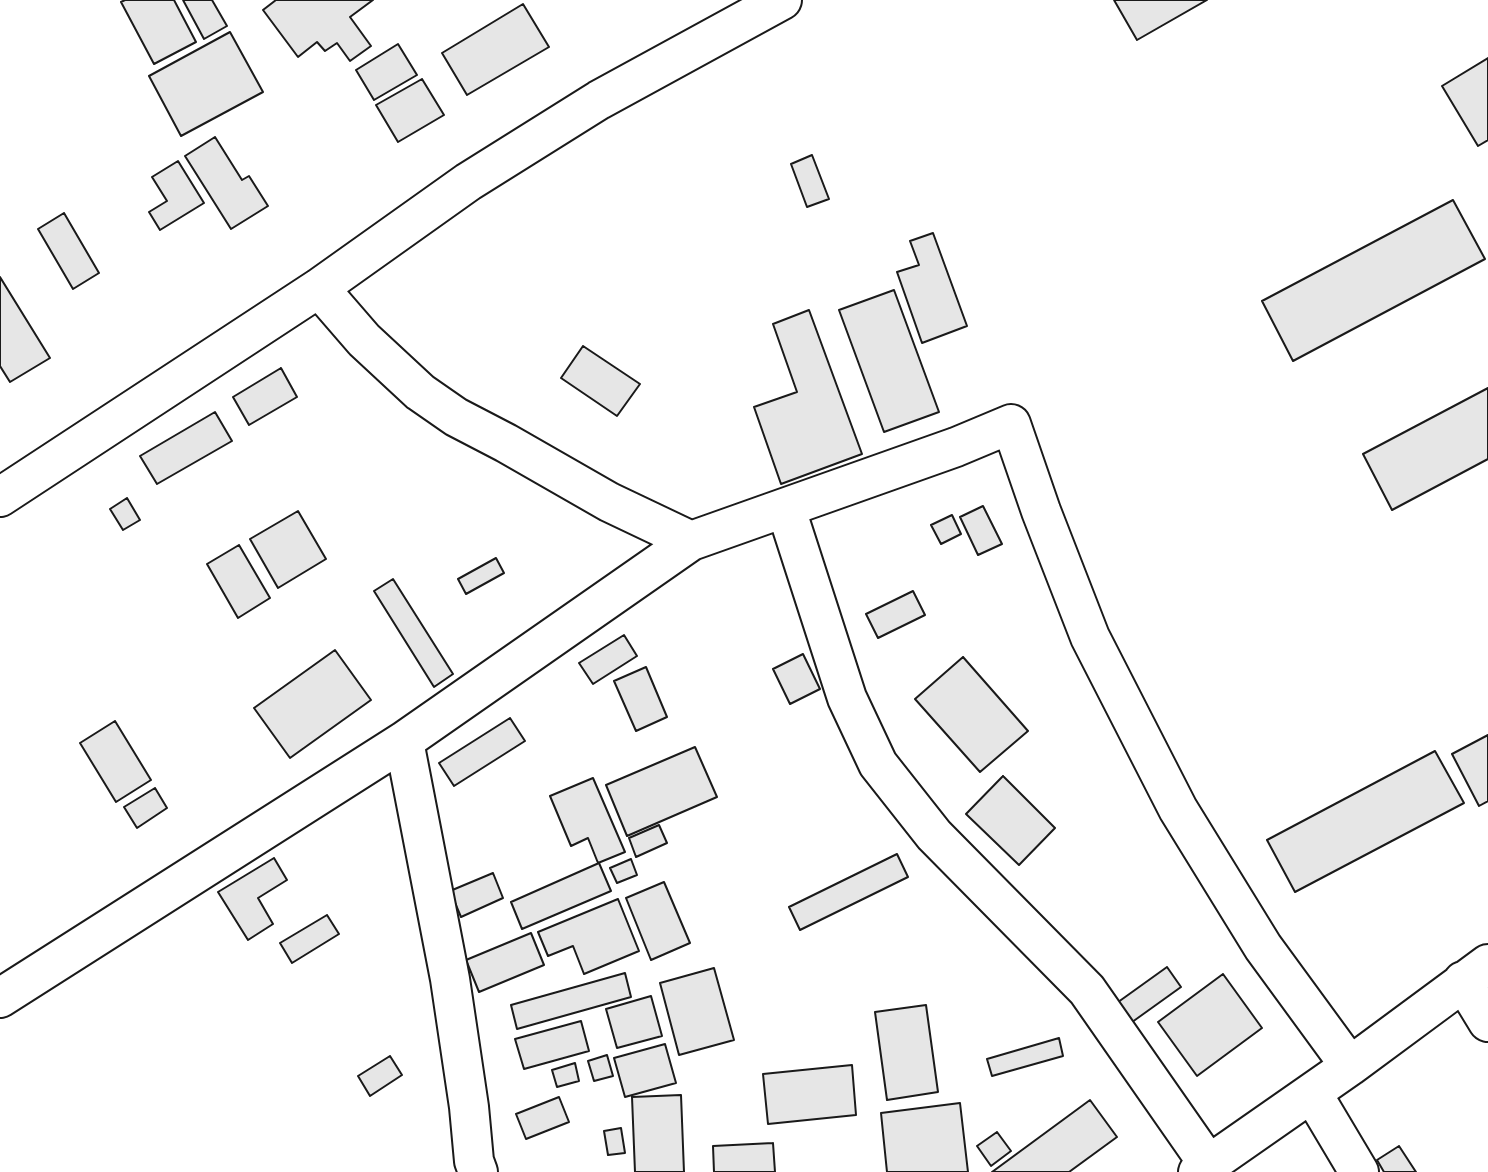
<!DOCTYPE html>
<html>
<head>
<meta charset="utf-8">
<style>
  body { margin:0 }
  canvas { display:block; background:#fff }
</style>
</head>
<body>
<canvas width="1488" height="1172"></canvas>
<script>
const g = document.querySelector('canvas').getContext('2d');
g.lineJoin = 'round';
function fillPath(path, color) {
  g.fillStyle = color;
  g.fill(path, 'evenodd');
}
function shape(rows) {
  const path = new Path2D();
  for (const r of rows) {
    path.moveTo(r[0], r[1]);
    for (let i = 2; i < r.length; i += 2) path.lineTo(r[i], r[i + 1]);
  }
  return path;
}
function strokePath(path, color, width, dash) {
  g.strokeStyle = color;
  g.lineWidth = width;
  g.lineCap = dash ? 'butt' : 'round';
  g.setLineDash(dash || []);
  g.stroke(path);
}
const building = shape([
  [125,0,174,0,196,42,154,64,121,2,125,0],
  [183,0,212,0,227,26,204,39,183,0],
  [276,0,373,0,350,17,371,46,350,61,337,43,325,51,317,42,298,57,263,10,276,0],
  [1114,0,1207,0,1137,40,1114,0],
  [523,4,549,47,467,95,442,53,523,4],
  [230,32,263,92,181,136,149,76,230,32],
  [398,44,417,75,374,100,356,70,398,44],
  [1488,58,1488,140,1478,146,1442,86,1488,58],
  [422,79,444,115,398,142,376,105,422,79],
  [215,137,242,180,249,176,268,206,231,229,185,156,215,137],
  [812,155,829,199,807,207,791,164,812,155],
  [178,161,204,203,160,230,149,212,167,201,152,177,178,161],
  [1453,200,1485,259,1293,361,1262,301,1453,200],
  [64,213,99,273,73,289,38,229,64,213],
  [933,233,967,326,922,343,897,272,919,265,910,241,933,233],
  [0,277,50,358,10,382,0,366,0,277],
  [894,290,939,412,884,432,839,310,894,290],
  [809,310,862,454,781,484,754,407,797,392,773,324,809,310],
  [583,346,640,384,617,416,561,378,583,346],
  [281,368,297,397,249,425,233,397,281,368],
  [1488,388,1488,459,1392,510,1363,454,1488,388],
  [215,412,232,441,157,484,140,456,215,412],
  [127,498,140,520,123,530,110,509,127,498],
  [983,506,1002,544,978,555,960,517,983,506],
  [298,511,326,559,278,588,250,539,298,511],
  [952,515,961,534,941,544,931,525,952,515],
  [239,545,270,598,238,618,207,564,239,545],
  [496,558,504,573,466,594,458,579,496,558],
  [393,579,453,674,434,687,374,591,393,579],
  [913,591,925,615,878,638,866,614,913,591],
  [624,635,637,656,593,684,579,663,624,635],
  [335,650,371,700,290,758,254,708,335,650],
  [803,654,820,689,790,704,773,669,803,654],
  [963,657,1028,731,980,772,915,699,963,657],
  [646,667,667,717,636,731,614,681,646,667],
  [510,718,525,741,454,786,439,763,510,718],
  [115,721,151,780,116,802,80,743,115,721],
  [1488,735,1488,801,1479,806,1452,754,1488,735],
  [695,747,717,797,627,836,606,785,695,747],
  [1435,751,1464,803,1295,892,1267,840,1435,751],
  [1003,776,1055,828,1019,865,966,814,1003,776],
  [593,778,625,852,598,863,588,838,571,846,550,796,593,778],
  [155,788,167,808,137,828,124,807,155,788],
  [659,825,667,843,636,857,629,838,659,825],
  [897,854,908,877,800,930,789,907,897,854],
  [274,858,287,880,258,898,273,924,248,940,218,892,274,858],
  [631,859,637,875,617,883,610,868,631,859],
  [599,863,611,891,522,929,511,902,599,863],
  [493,873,503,898,461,917,450,891,493,873],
  [664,882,690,943,651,960,626,898,664,882],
  [618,899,639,951,584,974,573,946,548,956,538,932,618,899],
  [327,915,339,934,292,963,280,943,327,915],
  [531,933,544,965,479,992,466,960,531,933],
  [1167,967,1181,987,1128,1025,1114,1005,1167,967],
  [714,968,734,1040,679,1055,660,983,714,968],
  [625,973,631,997,517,1029,511,1005,625,973],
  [1223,974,1262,1028,1197,1076,1158,1022,1223,974],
  [651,996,662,1036,617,1048,606,1009,651,996],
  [926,1005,938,1092,887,1100,875,1012,926,1005],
  [581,1021,589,1051,524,1069,515,1039,581,1021],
  [1059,1038,1063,1056,992,1076,987,1059,1059,1038],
  [665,1044,676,1083,625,1097,614,1058,665,1044],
  [607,1055,613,1076,594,1081,588,1061,607,1055],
  [390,1056,402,1075,370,1096,358,1076,390,1056],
  [575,1063,579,1081,557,1087,552,1070,575,1063],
  [852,1065,856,1115,768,1124,763,1074,852,1065],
  [681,1095,684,1172,635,1172,632,1097,681,1095],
  [559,1097,569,1122,526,1139,516,1114,559,1097],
  [1090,1100,1117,1137,1069,1172,992,1172,1090,1100],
  [960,1103,968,1172,887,1172,881,1113,960,1103],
  [621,1128,625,1153,608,1155,604,1131,621,1128],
  [997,1132,1011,1151,991,1166,977,1146,997,1132],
  [773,1143,775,1172,714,1172,713,1146,773,1143],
  [1399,1146,1416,1172,1384,1172,1377,1160,1399,1146]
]);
fillPath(building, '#e6e6e6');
strokePath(building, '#1a1a1a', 2);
const minor = shape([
  [319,288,364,340,420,392,456,417,506,443,609,502,691,541],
  [0,497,319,288,468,182,599,100,782,0],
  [786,509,847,698,878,764,934,835,1087,990,1209,1165],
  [404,741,450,979,469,1107,474,1161,478,1172],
  [1463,981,1488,1022],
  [0,998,404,741,691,541,956,447,1011,424,1041,511,1090,637,1178,809,1263,947,1350,1066],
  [1312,1093,1359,1172],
  [1198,1172,1350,1066,1488,964]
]);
strokePath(minor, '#1a1a1a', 42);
strokePath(minor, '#fff', 38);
</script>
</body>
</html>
